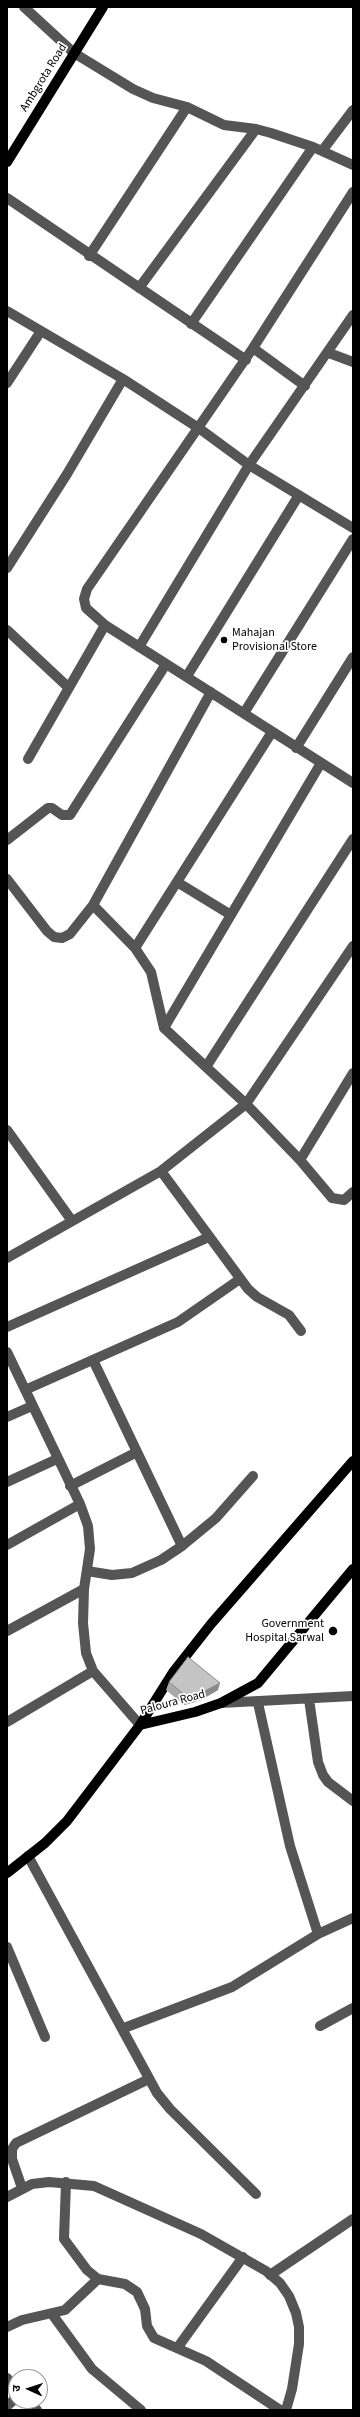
<!DOCTYPE html>
<html>
<head>
<meta charset="utf-8">
<style>
  body { margin:0 }
  #map { position:relative; width:360px; height:2417px; overflow:hidden; background:#fff; font-family:"Source Sans 3","Noto Sans Devanagari",sans-serif }
  canvas { display:block }
  .frame { position:absolute; inset:0; border:8px solid #000; pointer-events:none }
  .north { position:absolute; left:8px; top:2369px; width:40px; height:40px; box-sizing:border-box; background:#fff; border:1px solid #999; border-radius:50%; rotate:273deg; font-size:11px; font-weight:700; line-height:16px; text-align:center; color:#000 }
  .north::after { content:''; display:block; margin:auto; width:14px; height:18px; background:#000; clip-path:polygon(50% 0,100% 100%,50% 72%,0 100%) }
</style>
</head>
<body>
<div id="map">
<canvas width="360" height="2417"></canvas>
<div class="frame"></div>
<div class="north">उ</div>
</div>
<script>
const g = document.querySelector('canvas').getContext('2d');
g.lineJoin = 'round';
function shape(rows) {
  const path = new Path2D();
  for (const r of rows) {
    path.moveTo(r[0], r[1]);
    for (let i = 2; i < r.length; i += 2) path.lineTo(r[i], r[i + 1]);
  }
  return path;
}
function strokePath(path, color, width, dash) {
  g.strokeStyle = color;
  g.lineWidth = width;
  g.lineCap = dash ? 'butt' : 'round';
  g.setLineDash(dash || []);
  g.stroke(path);
}
function fillPath(path, color) {
  g.fillStyle = color;
  g.fill(path, 'evenodd');
}
function drawText(font, color, halo, rows, align = 'center') {
  g.font = font + ' "Source Sans 3",sans-serif';
  g.lineWidth = 3.5;
  g.setLineDash([]);
  g.textBaseline = 'middle';
  g.strokeStyle = halo;
  g.fillStyle = color;
  for (const [text, x, y, turn = 0] of rows) {
    g.save();
    g.translate(x, y);
    g.rotate((+turn || 0) * Math.PI / 180);
    g.textAlign = isNaN(turn) ? turn : align;
    if (halo) g.strokeText(text, 0, 0);
    g.fillText(text, 0, 0);
    g.restore();
  }
}
strokePath(shape([
  [24,7,74,53,133,89,153,98,187,107,224,125,256,129,271,133,313,147,353,165],
  [322,151,353,110],
  [353,192,253,348,87,589,84,599,86,608,105,625,353,783],
  [7,198,246,360],
  [89,256,187,107],
  [139,288,256,129],
  [7,311,123,379,200,429,249,465,353,528],
  [191,324,313,147],
  [253,348,305,386],
  [329,353,353,362],
  [7,383,41,331],
  [7,568,67,474,123,379],
  [7,630,69,688],
  [139,647,249,465,353,315],
  [187,676,299,495],
  [244,713,353,539],
  [296,748,353,657],
  [28,759,105,625],
  [7,840,48,808,52,808,62,815,70,815,166,664],
  [7,879,47,931,54,937,62,938,70,934,93,905,135,948,151,972,164,1028,246,1104,300,1160],
  [177,882,231,915],
  [93,905,211,692],
  [135,948,272,732],
  [164,1028,321,763],
  [206,1067,353,839],
  [353,1073,300,1160,332,1198,344,1200,353,1192],
  [7,1130,72,1221],
  [161,1171,248,1289,257,1297,289,1315,301,1331],
  [7,1258,161,1171,246,1104,353,946],
  [7,1327,209,1237],
  [7,1352,80,1504,88,1526,90,1549,84,1589,83,1623,86,1653,93,1671,140,1725],
  [93,1360,182,1546],
  [25,1390,178,1322,240,1279],
  [7,1417,32,1406],
  [7,1482,57,1459],
  [70,1486,137,1452],
  [7,1545,80,1504],
  [87,1571,112,1575,132,1573,161,1560,182,1546,216,1518,253,1476],
  [7,1631,84,1589],
  [309,1699,318,1762,323,1775,328,1782,353,1801],
  [221,1703,353,1696],
  [258,1703,290,1846,318,1934],
  [7,1722,93,1671],
  [28,1856,157,2093,170,2109,256,2194],
  [7,1947,45,2037],
  [320,2026,353,2008],
  [124,2028,232,1987,318,1934,353,1918],
  [66,2182,64,2239,87,2270,98,2279,125,2284,137,2292,145,2309,147,2326,154,2338,206,2361,280,2410],
  [22,2188,12,2159,12,2149,16,2143,149,2079],
  [7,2197,32,2184,49,2182,94,2186,201,2234,266,2271,280,2283,289,2296,296,2313,299,2327,299,2344,292,2389,286,2410],
  [270,2275,353,2219],
  [52,2314,92,2369,141,2410],
  [7,2327,22,2320,65,2310,98,2279],
  [178,2347,243,2257],
  [7,2378,16,2389],
  [28,2401,37,2410],
  [7,2406,16,2398]
]), '#555', 10);
strokePath(shape([
  [7,162,103,7],
  [140,1725,195,1712,221,1703,258,1683,353,1569],
  [7,1873,45,1843,67,1821,140,1725,174,1671,211,1624,353,1461]
]), '#000', 10);
fillPath(shape([
  [169,1682,218,1690,201,1700,184,1705,166,1690]
]), '#a9a9a9');
fillPath(shape([
  [220,1683,218,1690,201,1700,184,1705,187,1697]
]), '#898989');
const building = shape([
  [188,1657,220,1683,203,1692,187,1697,169,1682,188,1657]
]);
fillPath(building, '#c4c4c4');
strokePath(building, '#898989', 1);
for (const [x, y, r, color] of [
  [224,640,4,"#000"],
  [333,1631,5,"#000"]
]) {
  const dot = new Path2D();
  dot.arc(x, y, r, 0, 2 * Math.PI);
  g.fillStyle = color;
  g.fill(dot);
  strokePath(dot, '#fff', 1.5);
}
drawText('12px', '#000', '#fff', [
  ["Ambgrota Road",44,78,-58],
  ["Paloura Road",173,1703,-15]
]);
drawText('12px', '#000', '#fff', [
  ["Mahajan",232,633],
  ["Provisional Store",232,647],
  ["Government",324,1624,"right"],
  ["Hospital Sarwal",324,1638,"right"]
], 'left');
</script>
</body>
</html>
